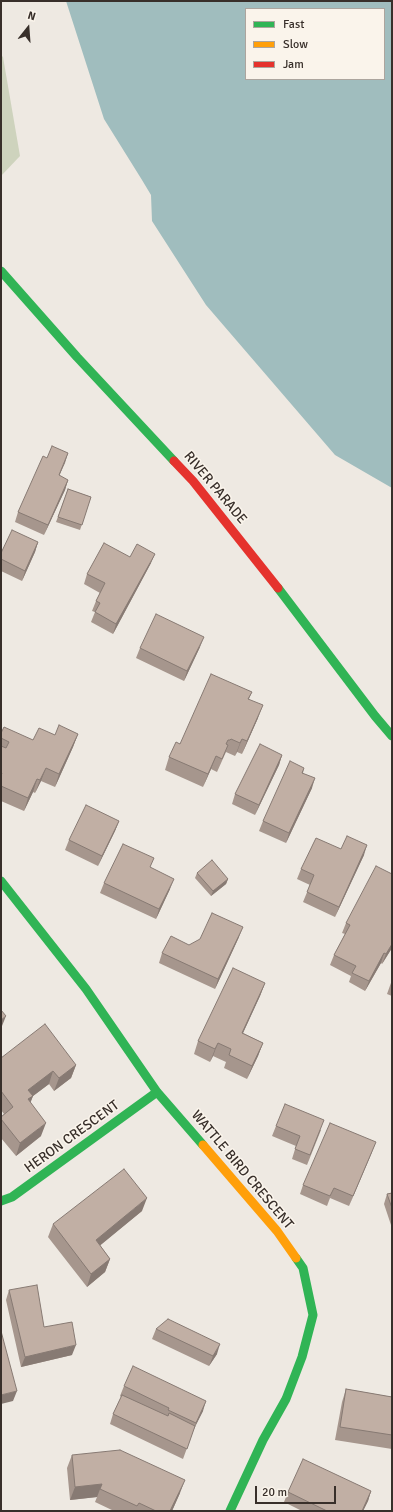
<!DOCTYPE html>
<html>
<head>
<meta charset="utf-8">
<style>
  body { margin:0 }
  #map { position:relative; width:393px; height:1512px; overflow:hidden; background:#eee9e2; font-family:Signika,sans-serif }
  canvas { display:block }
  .frame { position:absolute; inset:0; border:2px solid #382f2a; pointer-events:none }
  .legend { position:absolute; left:245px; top:8px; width:140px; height:72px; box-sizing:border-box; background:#faf4eb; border:1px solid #aca59e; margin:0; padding:5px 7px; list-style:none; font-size:12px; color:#382f2a }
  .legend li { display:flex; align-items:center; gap:8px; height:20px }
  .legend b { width:20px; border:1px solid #aca59e }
  .north { position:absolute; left:8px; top:8px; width:40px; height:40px; -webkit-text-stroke:3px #faf4eb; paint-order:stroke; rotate:17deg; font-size:11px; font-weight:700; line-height:16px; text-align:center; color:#382f2a }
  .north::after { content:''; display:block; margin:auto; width:14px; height:18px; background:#382f2a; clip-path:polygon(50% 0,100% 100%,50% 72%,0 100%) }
  .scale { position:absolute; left:255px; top:1486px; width:81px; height:18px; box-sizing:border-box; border:2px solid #382f2a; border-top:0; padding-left:5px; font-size:12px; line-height:14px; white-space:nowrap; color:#382f2a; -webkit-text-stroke:3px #faf4eb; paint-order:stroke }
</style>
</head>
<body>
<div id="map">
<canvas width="393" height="1512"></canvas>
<div class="frame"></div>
<ul class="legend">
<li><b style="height:5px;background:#30b455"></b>Fast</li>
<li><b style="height:5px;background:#ff9f0a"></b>Slow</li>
<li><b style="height:5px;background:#e5322d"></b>Jam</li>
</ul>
<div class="north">N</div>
<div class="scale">20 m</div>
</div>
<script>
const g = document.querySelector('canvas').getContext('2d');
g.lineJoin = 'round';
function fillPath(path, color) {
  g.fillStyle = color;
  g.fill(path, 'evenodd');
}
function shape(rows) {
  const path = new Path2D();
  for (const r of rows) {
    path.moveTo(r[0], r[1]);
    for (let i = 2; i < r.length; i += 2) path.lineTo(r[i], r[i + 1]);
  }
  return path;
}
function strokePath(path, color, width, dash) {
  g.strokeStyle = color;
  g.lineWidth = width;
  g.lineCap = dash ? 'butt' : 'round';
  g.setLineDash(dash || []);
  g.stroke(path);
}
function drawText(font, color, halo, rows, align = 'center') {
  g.font = font + ' Signika,sans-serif';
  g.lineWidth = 3;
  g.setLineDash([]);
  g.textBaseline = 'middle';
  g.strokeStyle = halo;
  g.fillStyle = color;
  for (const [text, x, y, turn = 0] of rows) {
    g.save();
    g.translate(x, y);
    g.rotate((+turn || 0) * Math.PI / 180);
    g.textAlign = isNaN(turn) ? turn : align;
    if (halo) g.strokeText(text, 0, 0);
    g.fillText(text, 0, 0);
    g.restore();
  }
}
fillPath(shape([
  [1,55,3,57,20,156,1,176]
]), '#ced3bd');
fillPath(shape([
  [66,1,392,1,392,488,335,455,206,305,152,221,151,195,142,180,104,119],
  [246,9,384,9,384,79,246,79]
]), '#a0bdbe');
strokePath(shape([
  [1,271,77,357,174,461],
  [278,588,375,716,392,736],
  [1,881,86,989,157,1092,203,1145],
  [1,1201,12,1197,157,1092],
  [230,1511,263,1440,286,1399,302,1357,313,1315,303,1268,296,1258]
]), '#30b455', 9);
strokePath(shape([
  [203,1145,277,1231,296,1258]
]), '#ff9f0a', 9);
strokePath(shape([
  [174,461,193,481,278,588]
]), '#e5322d', 9);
fillPath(shape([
  [68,453,59,476,68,480,65,490,44,535,15,522,18,512,47,458],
  [68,489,91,497,80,530,56,522],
  [38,542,35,552,22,581,1,571,1,553],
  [130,557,151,563,113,634,91,622,95,612,92,611,96,601,100,593,84,584,87,574],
  [200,647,184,681,136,658,140,648],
  [252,692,249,699,258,718,242,754,237,752,235,756,226,752,217,772,211,769,203,787,165,770,169,757,180,744],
  [1,733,33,740,55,735,78,734,73,747,55,787,41,781,35,793,33,792,24,811,1,801],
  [282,755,279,765,255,815,232,804,235,794],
  [304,768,303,773,312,788,286,843,259,831,263,821],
  [119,821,115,831,98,866,65,850,69,840],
  [341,849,364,855,335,917,303,902,310,885,297,879,301,869],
  [150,867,170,889,156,919,100,893,104,883],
  [197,873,228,879,226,884,211,896,195,878],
  [392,874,392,948,382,964,381,963,365,991,349,982,351,976,330,965,334,955,345,934,342,933,346,923],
  [239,937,215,989,159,963,162,953,189,945],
  [392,980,392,996,387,994],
  [265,983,260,996,243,1033,263,1043,258,1056,247,1079,224,1068,226,1062,213,1056,210,1062,194,1054,198,1041],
  [1,1058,76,1065,71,1078,54,1091,49,1084,33,1096,30,1103,41,1136,16,1156,1,1138,1,1117,4,1114,1,1110],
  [276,1126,321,1130,307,1165,292,1159,296,1146,272,1136],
  [372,1152,349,1206,330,1198,327,1206,300,1194,303,1185],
  [392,1193,392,1228,384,1204,387,1194],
  [142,1211,100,1245,110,1259,105,1272,87,1287,48,1237,53,1224],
  [9,1290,44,1327,72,1355,21,1367,6,1300],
  [156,1329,217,1354,209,1366,152,1339],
  [124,1386,203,1411,195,1426,183,1459,110,1424,113,1414,121,1397,120,1396],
  [346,1389,392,1397,392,1449,335,1440,342,1402],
  [72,1455,180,1493,172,1511,114,1511,95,1502,97,1497,70,1500,67,1468],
  [371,1491,368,1501,363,1511,302,1511,284,1502,288,1492]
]), '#a6968d');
fillPath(shape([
  [68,453,65,463,55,485,59,475],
  [68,480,65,490,44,535,48,525],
  [38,542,35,552,22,581,25,571],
  [155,554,151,563,113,634,116,624],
  [204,637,200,647,184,681,187,671],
  [263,705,258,718,242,754,247,741],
  [78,734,73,747,55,787,59,774],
  [242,739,237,752,235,756,240,743],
  [282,755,279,765,255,815,259,805],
  [216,756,211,769,203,787,208,774],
  [46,768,41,781,35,793,40,780],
  [315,778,312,788,286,843,289,833],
  [37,779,33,792,24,811,28,798],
  [119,821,115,831,98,866,102,856],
  [367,845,364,855,335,917,339,907],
  [174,879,170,889,156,919,159,909],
  [228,879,226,884,211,896,213,891],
  [243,927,239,937,215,989,218,979],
  [392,944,392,948,382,964,386,954],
  [384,953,381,963,365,991,369,981],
  [265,983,260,996,237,1046,242,1033],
  [6,1016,2,1026,1,1027,1,1020],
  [218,1043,213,1056,210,1062,215,1049],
  [263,1043,258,1056,247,1079,252,1066],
  [76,1065,71,1078,54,1091,59,1078],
  [53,1071,49,1084,33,1096,28,1109,23,1112,28,1090],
  [46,1123,41,1136,16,1156,20,1143],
  [376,1142,372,1152,349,1206,353,1196],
  [147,1198,142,1211,91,1253,96,1240],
  [110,1259,105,1272,87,1287,91,1274],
  [220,1344,217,1354,209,1366,213,1356],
  [76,1345,72,1355,21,1367,25,1357],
  [17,1391,13,1401,1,1404,1,1395],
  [206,1401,203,1411,192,1433,196,1423],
  [185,1480,180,1493,172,1511,170,1511],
  [102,1484,97,1497,70,1500,75,1487],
  [371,1491,368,1501,363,1511,362,1511]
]), '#877a73');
const building = shape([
  [52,446,68,453,59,475,68,480,48,525,18,512,43,456,47,458,52,446],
  [68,489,91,497,82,525,58,517,68,489],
  [12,530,38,542,25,571,1,559,1,553,12,530],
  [104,543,130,557,137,544,155,554,116,624,95,612,100,603,96,601,105,583,87,574,104,543],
  [156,614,204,637,187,671,140,648,156,614],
  [211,674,252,692,248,699,263,705,247,741,242,739,240,743,231,739,230,740,228,740,226,744,228,745,222,759,216,756,208,774,169,757,176,742,180,744,211,674],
  [59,725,78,734,59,774,46,768,40,780,37,779,28,798,1,786,1,775,2,773,1,773,1,746,6,748,9,742,1,738,1,733,4,727,33,740,39,728,55,735,59,725],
  [260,744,282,755,259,805,235,794,260,744],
  [290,761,304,768,302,773,315,778,289,833,263,821,290,761],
  [86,805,119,821,102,856,69,840,86,805],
  [347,836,367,845,339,907,307,892,314,875,301,869,316,838,341,849,347,836],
  [123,844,154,858,150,867,174,879,159,909,104,883,123,844],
  [212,860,228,879,213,891,197,873,212,860],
  [376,866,392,874,392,944,386,954,384,953,369,981,352,973,356,966,334,955,350,925,346,923,376,866],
  [212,913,243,927,218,979,162,953,171,936,189,945,200,939,212,913],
  [233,968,265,983,242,1033,263,1043,252,1066,229,1055,231,1049,218,1043,215,1049,198,1041,233,968],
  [1,1010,6,1016,1,1020,1,1010],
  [45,1024,76,1065,59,1078,53,1071,28,1090,33,1096,28,1099,46,1123,20,1143,1,1119,1,1117,13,1107,1,1091,1,1058,45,1024],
  [285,1104,324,1120,310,1155,295,1149,300,1136,276,1126,285,1104],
  [330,1123,376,1142,353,1196,334,1188,330,1196,303,1185,330,1123],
  [124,1169,147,1198,96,1240,110,1259,91,1274,53,1224,124,1169],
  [392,1193,392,1208,387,1194,392,1193],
  [37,1285,44,1327,72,1322,76,1345,25,1357,9,1290,37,1285],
  [168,1319,220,1344,213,1356,156,1329,168,1319],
  [1,1331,17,1391,1,1395,1,1331],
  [133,1366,206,1401,196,1423,168,1410,169,1408,124,1386,133,1366],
  [346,1389,392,1397,392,1435,340,1427,346,1389],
  [122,1395,168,1416,169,1413,195,1426,187,1449,113,1414,122,1395],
  [120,1450,185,1480,170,1511,156,1511,139,1503,137,1506,100,1489,102,1484,75,1487,72,1455,120,1450],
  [303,1459,371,1491,362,1511,327,1511,288,1492,303,1459]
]);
fillPath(building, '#c1afa4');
strokePath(building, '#877a73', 1);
drawText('14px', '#382f2a', '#faf4eb', [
  ["RIVER PARADE",215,488,50],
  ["HERON CRESCENT",72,1137,-36],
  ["WATTLE BIRD CRESCENT",242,1170,50]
]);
</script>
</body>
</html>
